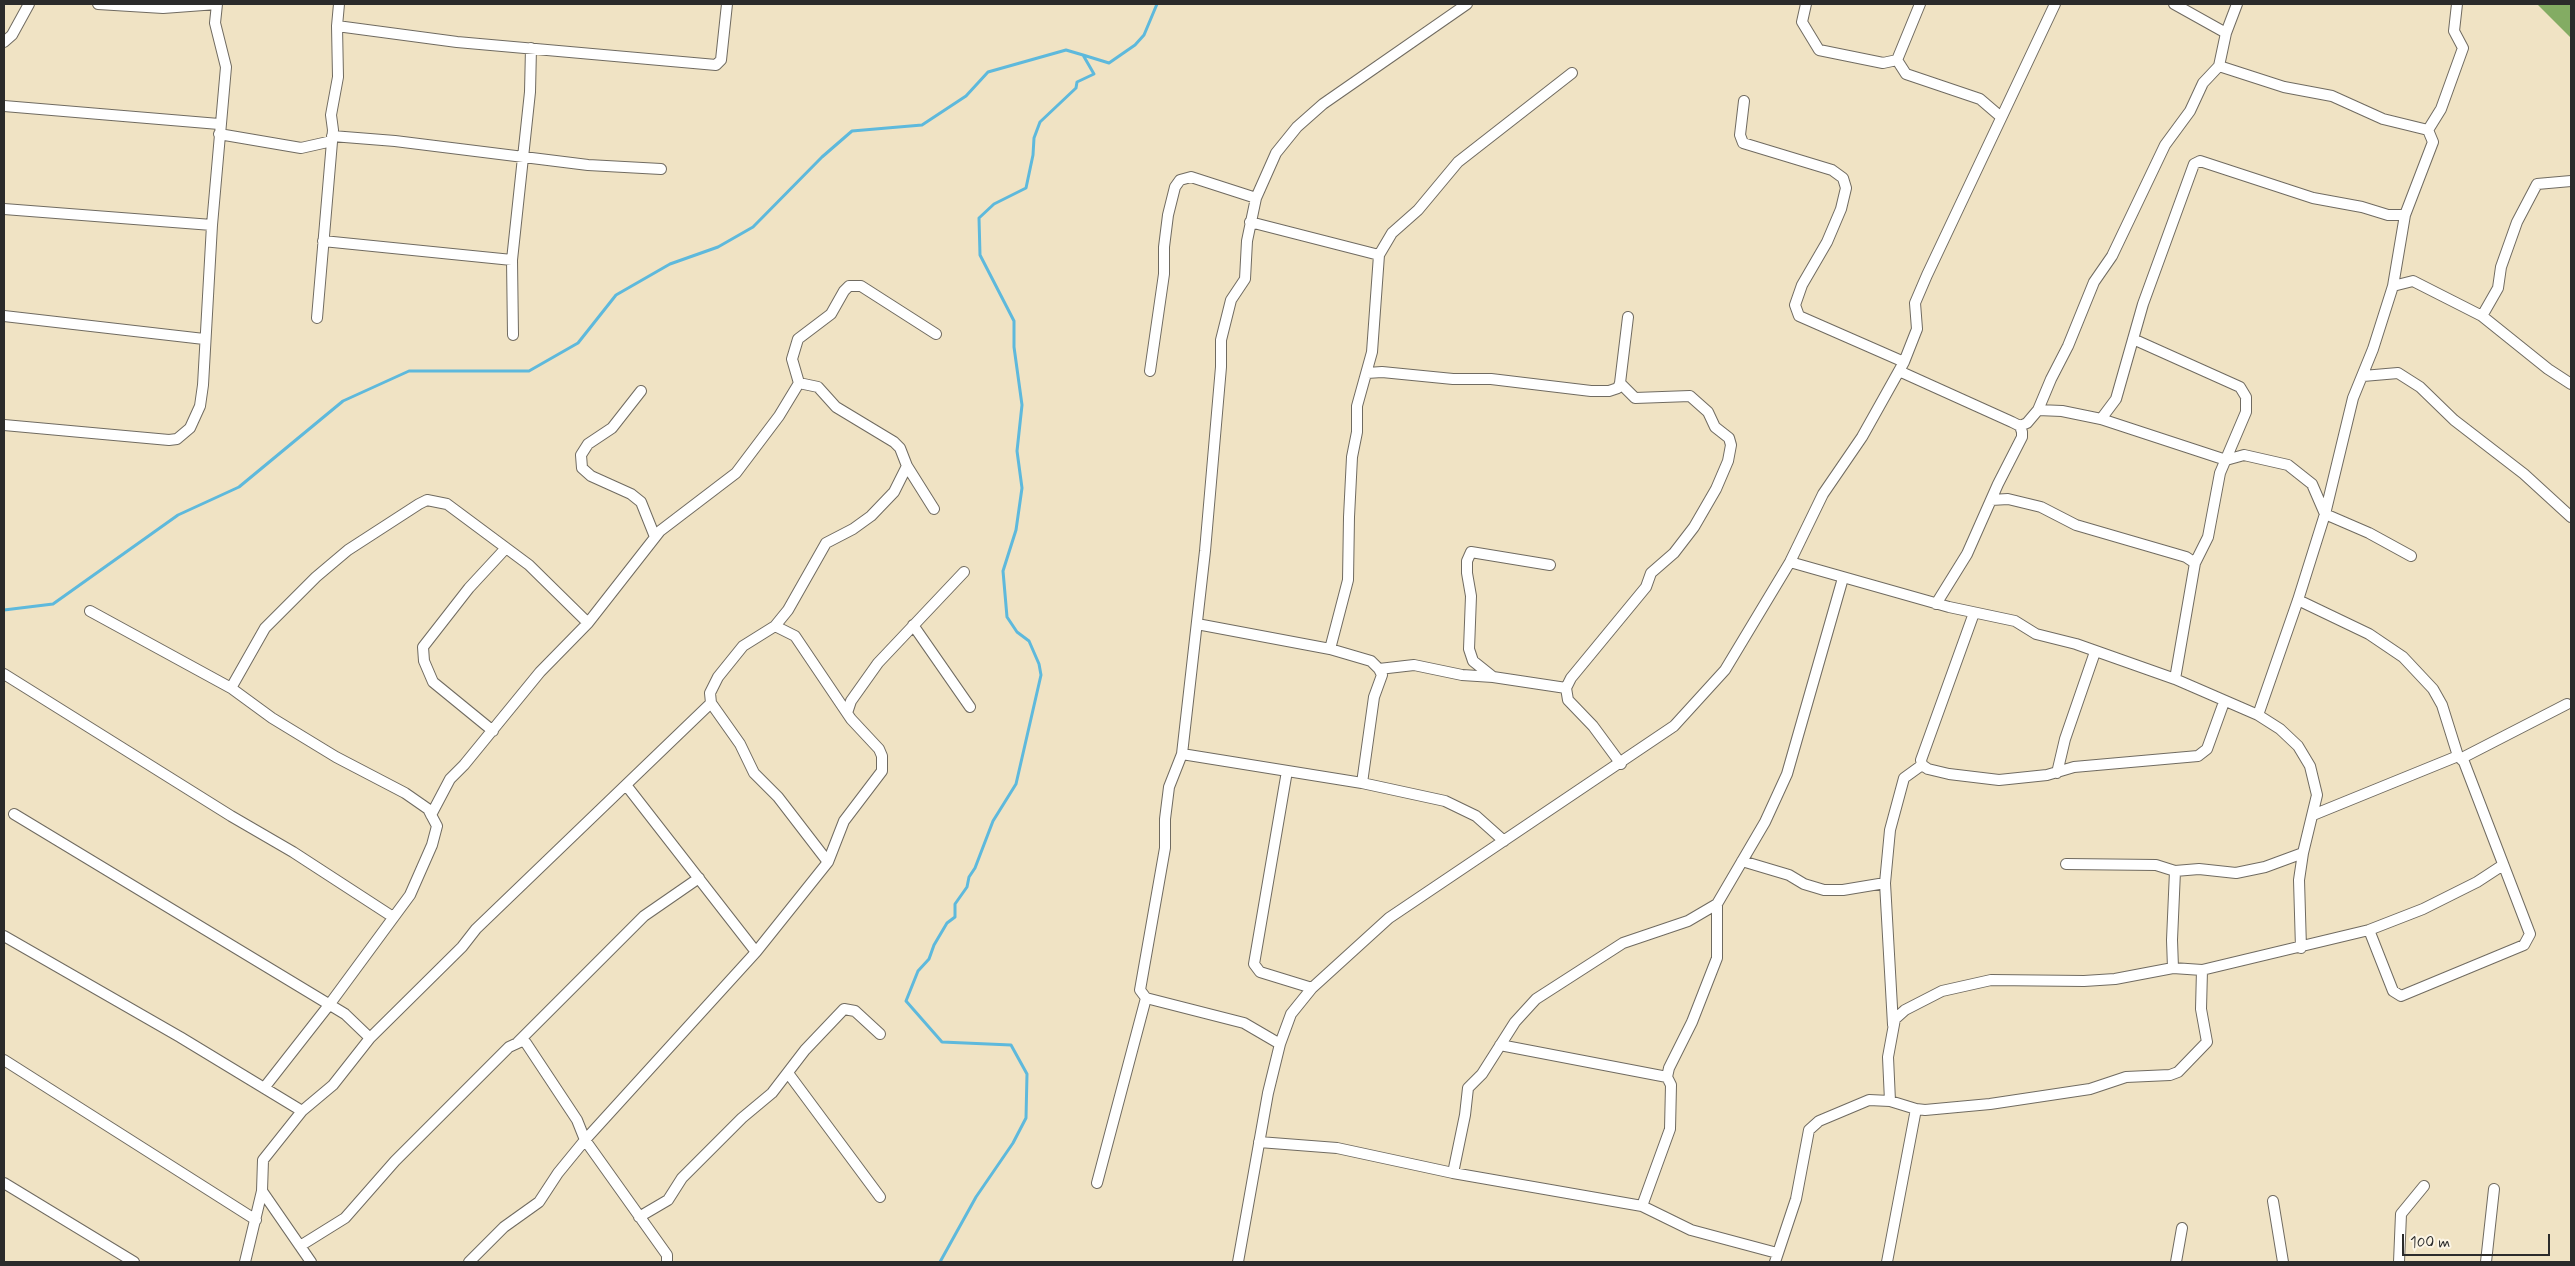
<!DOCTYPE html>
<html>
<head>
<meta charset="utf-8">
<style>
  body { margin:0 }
  #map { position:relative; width:2575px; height:1266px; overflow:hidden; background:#f0e3c4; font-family:Mynerve,sans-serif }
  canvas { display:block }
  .frame { position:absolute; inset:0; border:5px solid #2b2b2b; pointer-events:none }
  .scale { position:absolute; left:2402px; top:1234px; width:148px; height:22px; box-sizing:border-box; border:2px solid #2b2b2b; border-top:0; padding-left:6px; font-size:15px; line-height:18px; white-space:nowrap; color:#2b2b2b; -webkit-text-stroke:4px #fcf5e5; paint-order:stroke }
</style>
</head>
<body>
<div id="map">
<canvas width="2575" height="1266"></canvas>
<div class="frame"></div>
<div class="scale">100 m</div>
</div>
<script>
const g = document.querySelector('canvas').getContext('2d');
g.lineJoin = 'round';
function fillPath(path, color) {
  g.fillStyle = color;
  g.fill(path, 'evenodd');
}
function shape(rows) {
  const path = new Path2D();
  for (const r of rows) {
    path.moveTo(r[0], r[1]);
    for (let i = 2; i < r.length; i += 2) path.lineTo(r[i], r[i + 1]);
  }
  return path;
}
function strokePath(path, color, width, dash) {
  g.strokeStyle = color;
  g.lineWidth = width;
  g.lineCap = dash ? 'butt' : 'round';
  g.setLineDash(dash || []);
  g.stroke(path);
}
fillPath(shape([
  [2537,4,2571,4,2571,38]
]), '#83ac63');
strokePath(shape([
  [4,610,53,604,178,515,239,487,343,401,409,371,529,371,578,343,616,295,670,264,718,247,753,227,822,157,852,131,922,125,966,96,988,72,1066,50],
  [940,1262,976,1197,1013,1143,1026,1118,1027,1074,1011,1045,942,1042,906,1001,918,971,929,959,934,945,947,923,955,917,955,904,967,887,969,877,975,868,993,821,1016,784,1041,675,1039,664,1029,641,1017,632,1007,617,1003,571,1016,530,1022,488,1017,451,1022,405,1014,347,1014,321,980,255,979,218,994,204,1026,188,1033,155,1034,138,1040,122,1076,88,1077,82,1094,74,1083,55,1066,50,1083,55,1109,63,1135,45,1144,35,1157,4]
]), '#5eb9dc', 3);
const minor = shape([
  [98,4,163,8,217,4],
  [1806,4,1802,22,1819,50,1883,63,1897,60],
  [1920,4,1897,60,1906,74,1980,99,2001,117],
  [2174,4,2226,33],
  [337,26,457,42,716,65,721,60,727,4],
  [4,42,12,35,29,4],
  [2219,66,2226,33,2237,4],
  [1744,101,1740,135,1743,143,1832,170,1843,178,1846,188,1841,209,1827,242,1802,285,1795,305,1799,316,1904,362],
  [4,106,219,124],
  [2428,130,2441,109,2463,48,2454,31,2457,4],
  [219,134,301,148,332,141],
  [332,136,395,141,588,165,661,169],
  [4,209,212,225],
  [1250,222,1379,255],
  [323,241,512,260],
  [2393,286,2413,281,2482,316,2498,288,2501,267,2517,222,2537,184,2571,181],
  [4,316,204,339],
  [2482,316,2548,369,2571,384],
  [317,318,333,130,331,115,338,77,337,26,339,4],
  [513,335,512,260,530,92,531,48],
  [2133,339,2240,387,2246,397,2246,412,2220,473,2208,537,2195,563,2175,679],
  [1150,371,1164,274,1164,247,1168,215,1175,187,1180,180,1191,177,1256,198],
  [1899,371,2012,422,2020,426,2022,432,2022,437,1998,484,1967,554,1936,604],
  [1367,373,1382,372,1453,379,1491,379,1591,391,1609,391,1618,388,1620,383,1628,317],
  [2363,376,2398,373,2420,387,2454,420,2524,474,2571,517],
  [799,383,792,359,798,339,831,314,844,291,849,286,861,286,936,334],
  [1620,383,1635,398,1690,396,1708,412,1715,427,1729,438,1731,445,1728,461,1716,489,1694,527,1674,553,1651,573,1646,587,1571,678,1566,688,1568,700,1593,726,1621,764],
  [641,391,612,428,588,444,581,455,582,468,591,476,631,494,641,502,655,537],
  [2038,410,2062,411,2101,419,2116,399,2143,304,2194,164,2200,161,2313,198,2362,207,2388,215,2405,215],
  [2101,419,2226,460,2244,455,2288,465,2312,484,2325,514,2369,533,2411,556],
  [4,425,169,440,177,439,190,428,200,406,203,385,212,225,226,67,215,23,217,4],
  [2020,426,2027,423,2038,410,2051,379,2068,346,2094,282,2112,256,2165,145,2190,111,2203,83,2219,66,2284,87,2332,96,2383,119,2428,130,2433,142,2405,215,2393,286,2373,349,2353,398,2325,514,2298,600,2258,715],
  [1991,500,2008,499,2041,507,2076,525,2186,557,2195,563],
  [1790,562,1949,607,2015,621,2036,634,2076,644,2175,679,2258,715,2280,729,2298,746,2310,766,2317,795,2303,853,2299,880,2301,948],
  [1550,565,1471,552,1467,561,1467,573,1471,596,1469,649,1473,661,1493,677,1566,688],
  [2298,600,2369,634,2403,657,2433,689,2442,705,2458,756,2464,762,2530,934,2524,945,2401,996,2393,991,2369,930],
  [90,611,231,688],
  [1974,613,1921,760,1922,765,1928,769,1949,774,1999,780,2047,775,2074,767,2198,756,2207,749,2224,702],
  [1197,624,1330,649,1371,661,1379,669,1382,675,1374,697,1362,783],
  [913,625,970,707],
  [1330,649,1348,580,1349,517,1352,457,1357,432,1357,406,1372,352,1379,255,1392,233,1418,210,1458,162,1572,73],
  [1379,669,1414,665,1462,675,1493,677],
  [4,674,231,816,293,852,393,917],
  [847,713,851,701,878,663,964,572],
  [493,731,433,682,424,661,423,647,469,588,506,548],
  [1182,754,1362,783,1445,801,1476,816,1504,841],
  [2462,758,2567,704],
  [1287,771,1254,964,1260,972,1312,988],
  [2057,773,2065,739,2095,652],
  [626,785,756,952],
  [14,814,345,1014,370,1038],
  [431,815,450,779,464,765,540,672,588,623],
  [2313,815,2458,756],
  [1742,861,1789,875,1804,884,1824,890,1843,890,1885,883],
  [828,862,778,797,754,773,740,744,711,703,710,693,718,677,743,646,775,626,788,610,826,543,853,529,871,516,894,492,907,466],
  [2066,864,2156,865,2175,871,2172,940,2173,968],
  [2175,871,2199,869,2236,873,2265,867,2303,853],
  [4,936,180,1037,302,1111],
  [1893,1025,1885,883,1890,830,1904,778,1922,765],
  [518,1042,644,916,699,878],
  [1280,1044,1244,1023,1146,998,1140,990,1165,848,1165,819,1169,787,1182,754,1205,551,1221,367,1221,340,1231,300,1245,279,1247,241,1256,198,1276,153,1297,127,1323,104,1467,4],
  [1500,1045,1667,1077],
  [4,1060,256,1220],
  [788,1073,880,1197],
  [264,1088,329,1005,410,895,432,845,437,826,428,809,405,793,336,757,272,718,231,688,265,628,316,577,348,550,419,504,427,500,447,504,529,565,588,623,660,531,736,473,779,416,799,383,818,387,836,407,894,442,900,448,907,466,934,509],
  [1890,1101,1888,1057,1895,1019,1905,1010,1942,991,1991,980,2084,981,2115,979,2173,968,2202,970,2369,930,2423,909,2477,882,2503,865],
  [1259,1142,1337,1148,1453,1173,1642,1206,1691,1230,1777,1253],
  [1453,1173,1465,1115,1468,1088,1482,1074,1515,1022,1536,999,1623,943,1688,921,1717,904,1765,822,1787,774,1843,578],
  [4,1183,134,1262],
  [1097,1183,1146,998],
  [262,1191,311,1262],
  [2273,1201,2283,1262],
  [1642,1206,1670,1129,1671,1085,1667,1077,1669,1068,1692,1022,1717,958,1717,904],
  [639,1217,668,1200,682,1178,742,1118,772,1093,805,1050,844,1009,855,1011,880,1034],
  [300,1246,345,1218,395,1161,509,1047,522,1041,526,1043,577,1120,585,1140,667,1255,667,1262],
  [245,1262,262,1191,263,1160,302,1111,333,1085,370,1038,462,947,476,929,711,703],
  [469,1262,504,1227,539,1202,558,1173,585,1140,756,952,828,862,844,821,882,771,882,756,879,749,851,719,795,636,775,626],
  [1238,1262,1268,1093,1280,1044,1291,1014,1312,988,1389,918,1674,726,1725,670,1790,562,1823,494,1862,437,1904,362,1917,329,1915,303,1927,275,2055,4],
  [1775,1262,1796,1199,1809,1130,1819,1121,1869,1100,1890,1101,1916,1109,1925,1110,1990,1104,2090,1089,2126,1077,2170,1075,2178,1072,2207,1042,2201,1009,2202,970],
  [1887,1262,1916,1109],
  [2176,1262,2182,1228],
  [2399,1262,2401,1214,2424,1186],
  [2486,1262,2494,1189]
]);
strokePath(minor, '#706b61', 12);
strokePath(minor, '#fff', 10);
</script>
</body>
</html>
